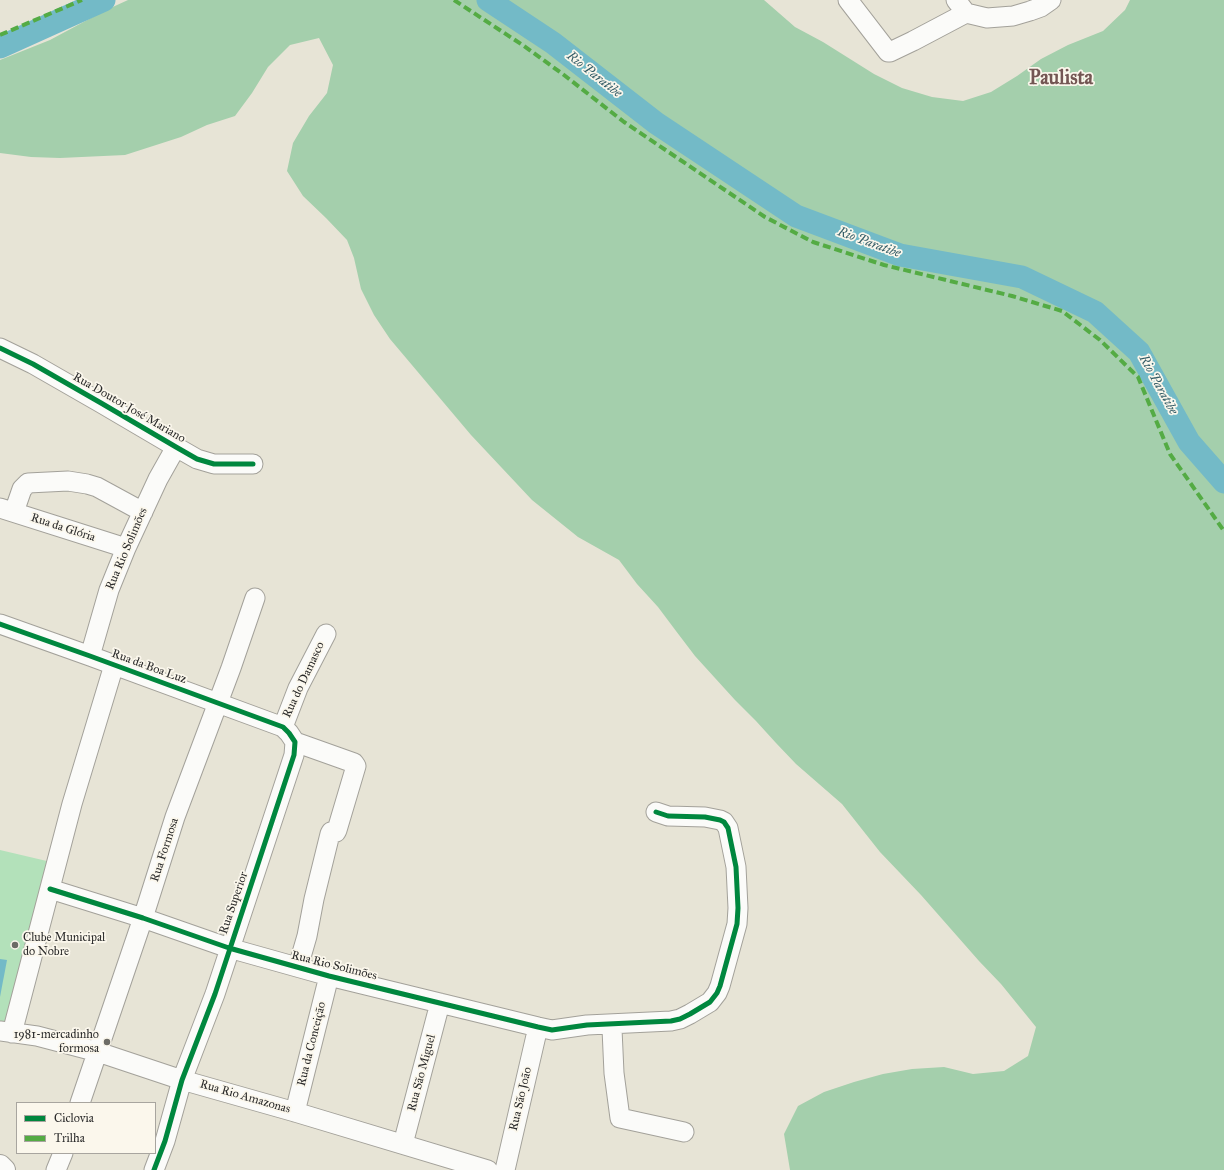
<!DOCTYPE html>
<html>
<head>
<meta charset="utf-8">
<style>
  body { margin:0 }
  #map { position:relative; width:1224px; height:1170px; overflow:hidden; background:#e7e4d6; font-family:"IM FELL Great Primer",serif }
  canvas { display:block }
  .legend { position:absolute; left:16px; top:1102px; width:140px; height:52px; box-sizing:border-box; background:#fbf7ec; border:1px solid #a8a59f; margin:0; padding:5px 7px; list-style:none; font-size:12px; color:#2b2b2b }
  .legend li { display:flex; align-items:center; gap:8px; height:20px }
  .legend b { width:20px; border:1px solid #a8a59f }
</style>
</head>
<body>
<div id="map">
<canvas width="1224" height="1170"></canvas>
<ul class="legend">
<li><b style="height:5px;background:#00873e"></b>Ciclovia</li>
<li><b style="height:5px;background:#54ab44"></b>Trilha</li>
</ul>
</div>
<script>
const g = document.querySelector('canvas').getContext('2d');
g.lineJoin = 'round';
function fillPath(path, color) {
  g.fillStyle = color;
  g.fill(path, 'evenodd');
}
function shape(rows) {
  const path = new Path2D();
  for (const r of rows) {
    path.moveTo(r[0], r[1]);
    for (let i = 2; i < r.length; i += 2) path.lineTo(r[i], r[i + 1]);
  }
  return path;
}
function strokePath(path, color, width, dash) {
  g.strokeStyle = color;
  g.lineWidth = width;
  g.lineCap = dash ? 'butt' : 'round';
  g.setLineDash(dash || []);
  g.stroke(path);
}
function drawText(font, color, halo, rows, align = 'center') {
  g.font = font + ' "IM FELL Great Primer",serif';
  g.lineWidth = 3.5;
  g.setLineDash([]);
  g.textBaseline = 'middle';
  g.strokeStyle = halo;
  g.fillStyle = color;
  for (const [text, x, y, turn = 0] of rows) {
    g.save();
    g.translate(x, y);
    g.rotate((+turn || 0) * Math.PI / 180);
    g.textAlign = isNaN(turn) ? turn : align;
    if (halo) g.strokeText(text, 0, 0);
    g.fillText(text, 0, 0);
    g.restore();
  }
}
fillPath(shape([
  [0,850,51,862,9,1029,0,1028]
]), '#b3e1ba');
fillPath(shape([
  [128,0,764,0,795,27,823,42,874,74,902,88,932,97,963,101,991,92,1017,76,1041,59,1068,45,1103,31,1125,10,1130,0,1224,0,1224,1170,790,1170,784,1134,798,1106,824,1092,854,1082,883,1074,912,1069,944,1067,973,1074,1004,1071,1028,1056,1036,1027,1001,984,979,961,921,895,880,852,842,804,796,764,776,743,756,721,735,700,695,656,676,631,658,607,637,584,619,560,578,537,532,500,471,435,390,339,374,315,361,289,354,258,347,240,326,218,303,196,287,171,293,143,309,116,327,93,333,65,319,38,290,45,268,67,252,93,235,116,207,125,181,137,125,155,60,158,31,157,0,153,0,60,50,40,104,11]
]), '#a4cfac');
fillPath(shape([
  [0,959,7,960,0,997]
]), '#73bac7');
strokePath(shape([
  [488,0,553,43,656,123,796,216,900,255,1022,277,1095,312,1139,352,1189,442,1224,482],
  [0,47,104,0]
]), '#73bac7', 23);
const minor = shape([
  [848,0,888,52,890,52,913,41,966,13,987,18,1013,16,1030,11,1041,7,1051,0],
  [956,0,966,13],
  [0,348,33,364,101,403,176,447,197,459,214,464,253,464],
  [0,508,126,548],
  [14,512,22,489,28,483,68,481,87,484,97,487,143,512],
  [0,624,90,656,283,727,289,733,295,742,294,755,215,994,182,1080,165,1141,154,1170],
  [90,656,109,590,126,548,158,479,176,447],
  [283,727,298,688,326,634],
  [295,742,354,763,356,766,337,830,336,832,331,832,330,834,314,899,307,936,298,967],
  [50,889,143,918,229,948,329,976,538,1027,552,1030,587,1025,671,1021,680,1019,690,1014,710,1002,717,993,720,986,737,924,738,908,736,867,728,828,724,822,720,820,705,817,668,816,656,812],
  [611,1024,612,1029,614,1073,620,1118,684,1132],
  [0,1031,37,1036,98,1052,182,1080,295,1112,488,1170],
  [12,1033,72,804,114,665],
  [80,1103,143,918,175,817,231,668,255,598],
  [295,1112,329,976],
  [403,1144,440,1003],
  [56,1170,63,1153],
  [505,1170,538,1027]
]);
const major = shape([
  [0,1166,4,1170]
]);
strokePath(minor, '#a3a19a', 21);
strokePath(major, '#a3a19a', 24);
strokePath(minor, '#fbfbf9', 19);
strokePath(major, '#fbfbf9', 22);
strokePath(shape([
  [454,0,524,46,564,75,624,122,765,217,813,242,884,265,1012,296,1062,311,1100,340,1138,377,1170,454,1224,531],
  [0,35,82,0]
]), '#54ab44', 4, [8, 4]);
strokePath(shape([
  [0,348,33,364,101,403,176,447,197,459,214,464,253,464],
  [0,624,90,656,283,727,289,733,295,742,294,755,215,994,182,1080,165,1141,154,1170],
  [50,889,143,918,229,948,329,976,538,1027,552,1030,587,1025,671,1021,680,1019,690,1014,710,1002,717,993,720,986,737,924,738,908,736,867,728,828,724,822,720,820,705,817,668,816,656,812]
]), '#00873e', 5);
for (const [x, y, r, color] of [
  [15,945,4,"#6d6c67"],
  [107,1042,4,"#6d6c67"]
]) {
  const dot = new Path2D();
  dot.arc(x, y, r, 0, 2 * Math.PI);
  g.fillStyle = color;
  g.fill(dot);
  strokePath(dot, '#fbf7ec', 1.5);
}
drawText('12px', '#2b2b2b', '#fbf7ec', [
  ["Rua Doutor José Mariano",129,408,30],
  ["Rua da Glória",63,528,18],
  ["Rua Rio Solimões",127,549,-67],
  ["Rua da Boa Luz",149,667,20],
  ["Rua do Damasco",304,680,-65],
  ["Rua Formosa",165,850,-72],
  ["Rua Superior",234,903,-71],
  ["Rua Rio Solimões",334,966,14],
  ["Rua da Conceição",312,1044,-76],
  ["Rua São Miguel",422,1073,-75],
  ["Rua Rio Amazonas",245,1097,16],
  ["Rua São João",521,1099,-77]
]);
drawText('12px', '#2b2b2b', '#fbf7ec', [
  ["Clube Municipal",23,938],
  ["do Nobre",23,952],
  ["1981-mercadinho",99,1035,"right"],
  ["formosa",99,1049,"right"]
], 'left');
drawText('italic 13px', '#345d67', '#fbf7ec', [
  ["Rio Paratibe",594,75,38],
  ["Rio Paratibe",869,243,20],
  ["Rio Paratibe",1158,385,61]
]);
drawText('bold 20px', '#735653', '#fbf7ec', [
  ["Paulista",1061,79]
]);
</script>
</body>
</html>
